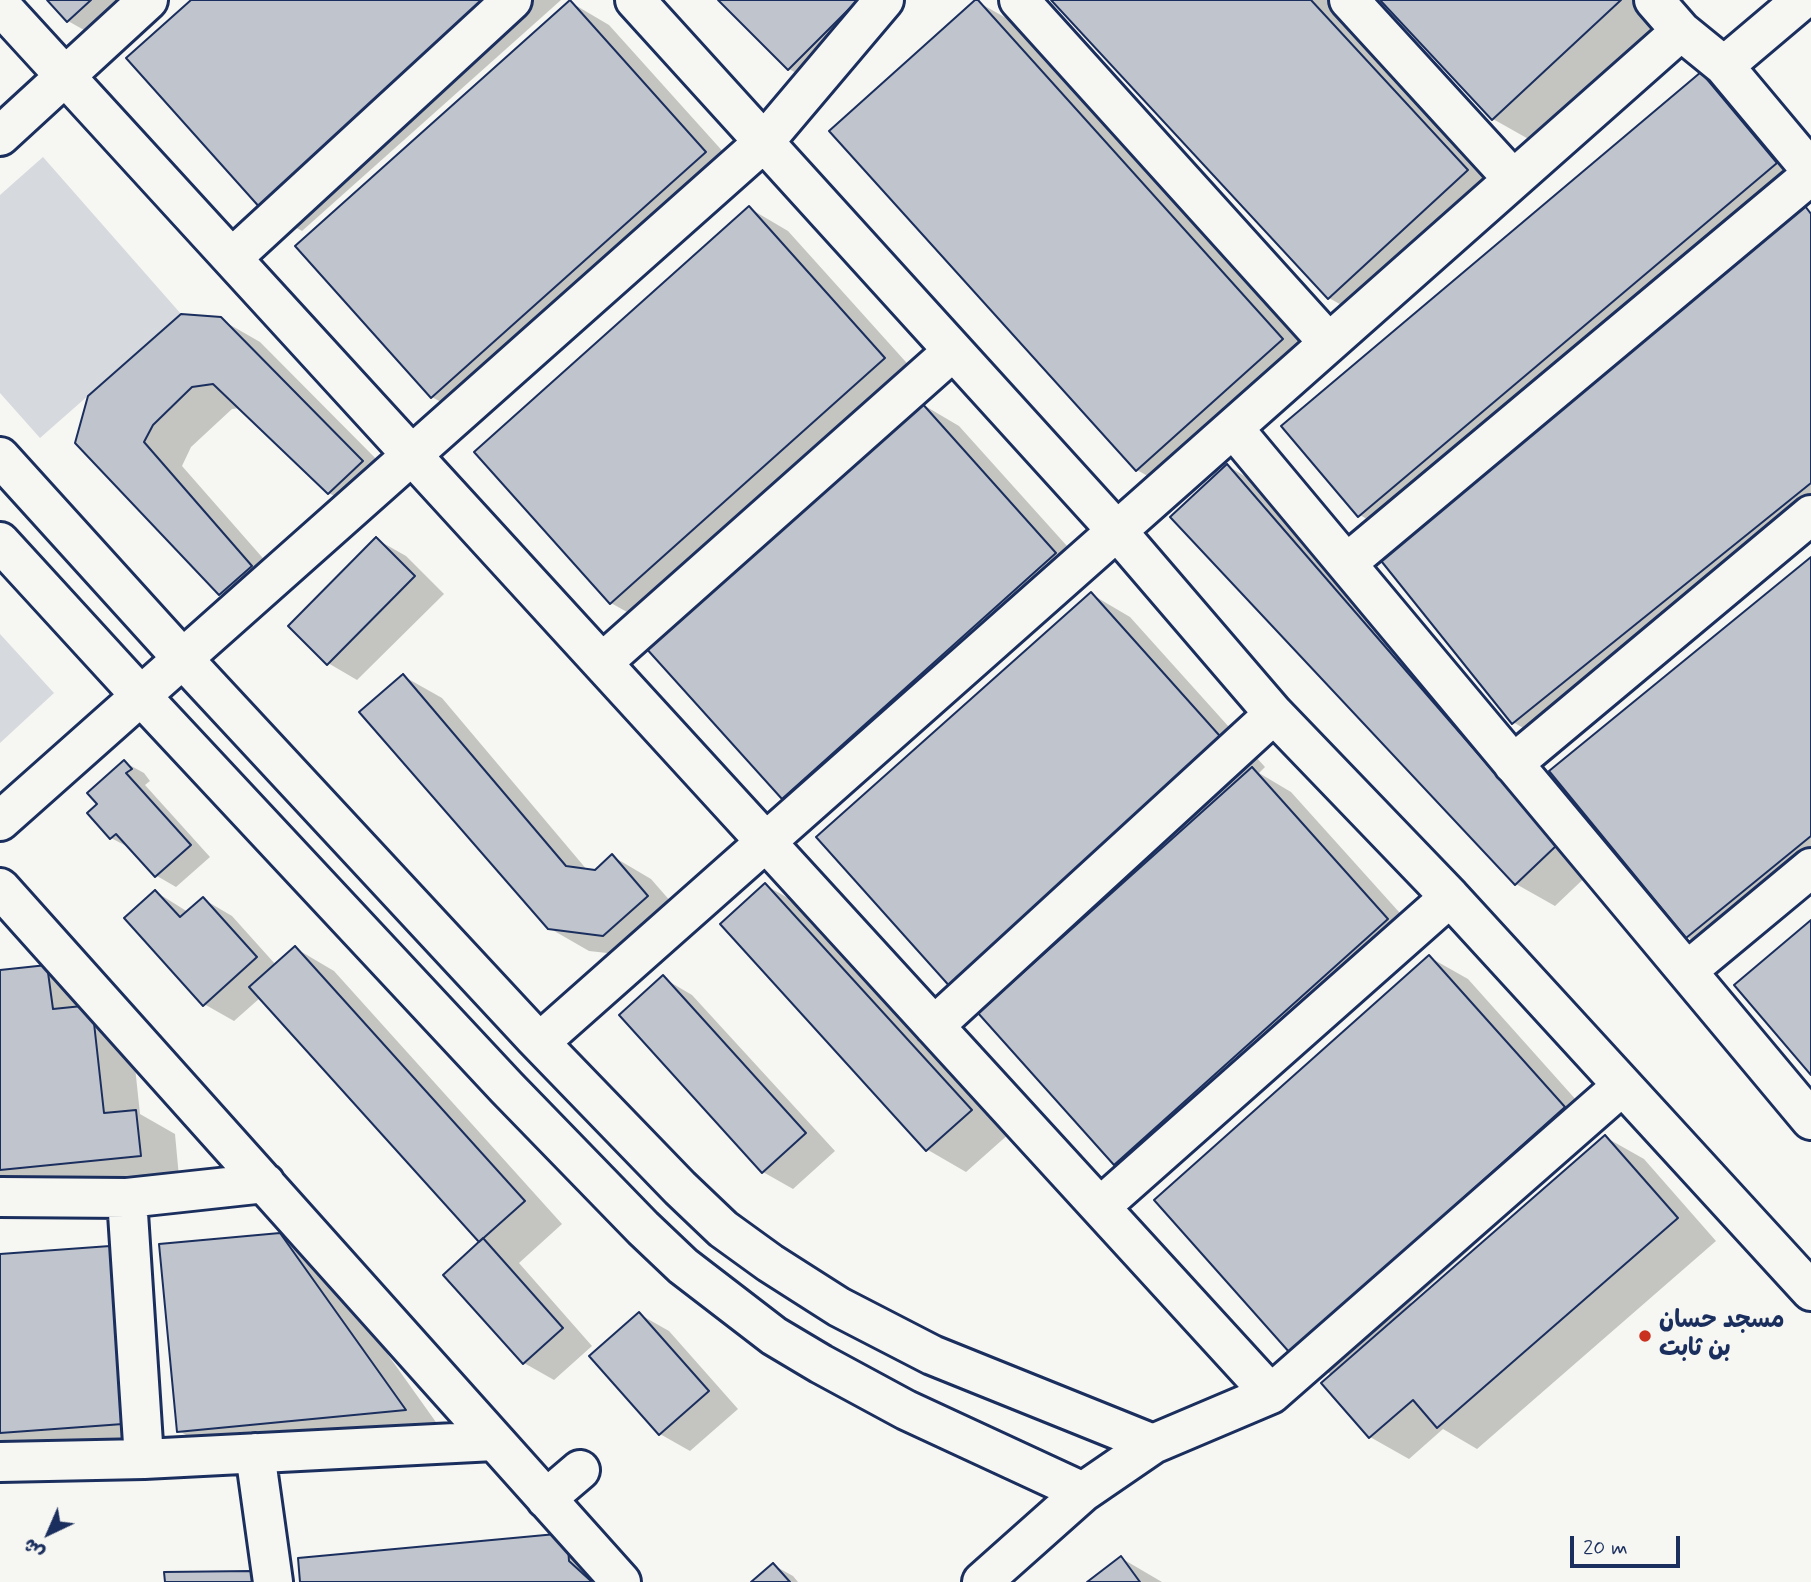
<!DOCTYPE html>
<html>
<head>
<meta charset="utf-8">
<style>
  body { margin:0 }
  #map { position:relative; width:1811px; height:1582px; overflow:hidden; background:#f6f6f2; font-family:Mynerve,"Playpen Sans Arabic",sans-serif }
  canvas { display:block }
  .north { position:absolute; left:14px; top:1498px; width:70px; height:70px; -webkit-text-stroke:5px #f6f6f2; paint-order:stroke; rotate:224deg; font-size:19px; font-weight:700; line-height:28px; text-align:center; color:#1b2f5e }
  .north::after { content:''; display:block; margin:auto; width:24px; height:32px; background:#1b2f5e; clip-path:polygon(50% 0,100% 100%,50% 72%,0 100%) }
  .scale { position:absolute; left:1570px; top:1536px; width:110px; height:32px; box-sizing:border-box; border:4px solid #1b2f5e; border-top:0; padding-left:9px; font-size:21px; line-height:24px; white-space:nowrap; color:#1b2f5e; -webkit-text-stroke:5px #f6f6f2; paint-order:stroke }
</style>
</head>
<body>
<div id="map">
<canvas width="1811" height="1582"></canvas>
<div class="north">ش</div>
<div class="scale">20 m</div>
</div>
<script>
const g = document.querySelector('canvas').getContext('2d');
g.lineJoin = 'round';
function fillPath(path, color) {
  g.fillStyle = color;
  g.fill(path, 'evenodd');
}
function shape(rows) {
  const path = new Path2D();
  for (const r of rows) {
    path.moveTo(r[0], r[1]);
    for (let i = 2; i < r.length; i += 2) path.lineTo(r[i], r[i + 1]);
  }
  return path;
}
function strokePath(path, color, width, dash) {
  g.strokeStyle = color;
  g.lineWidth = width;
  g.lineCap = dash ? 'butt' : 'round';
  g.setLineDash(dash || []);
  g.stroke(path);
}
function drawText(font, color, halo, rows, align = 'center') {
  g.font = font + ' Mynerve,"Playpen Sans Arabic",sans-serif';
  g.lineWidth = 5;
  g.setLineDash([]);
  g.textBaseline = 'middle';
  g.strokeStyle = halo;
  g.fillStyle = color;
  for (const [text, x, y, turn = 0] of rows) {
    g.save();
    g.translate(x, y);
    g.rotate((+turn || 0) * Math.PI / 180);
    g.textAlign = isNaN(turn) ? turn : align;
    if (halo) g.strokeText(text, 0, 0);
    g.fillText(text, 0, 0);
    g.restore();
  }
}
fillPath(shape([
  [43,157,181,314,40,438,0,393,0,195],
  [0,634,54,693,0,743]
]), '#d6d9dd');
fillPath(shape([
  [49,0,155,0,107,43,68,21],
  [194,0,561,0,302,231,263,209],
  [720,0,889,0,809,80,789,69],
  [1053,0,1327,0,1505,193,1368,320,1329,298],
  [1383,0,1656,0,1669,14,1532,141,1493,119],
  [976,1,1015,23,1321,362,1176,492,1137,470],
  [570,2,609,25,744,175,471,419,432,397,298,246],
  [1701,74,1740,97,1811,181,1578,386,1805,208,1811,212,1811,537,1552,745,1513,722,1396,537,1360,515],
  [749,208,788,231,923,381,650,625,611,603,476,452],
  [220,319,260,342,401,484,368,515,329,493,240,408,232,409,191,447,182,466,290,589,259,617,220,594,76,443],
  [920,403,959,426,1094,576,822,820,783,798],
  [1228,466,1266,489,1595,868,1555,906,1516,884],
  [376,539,406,556,444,594,357,680,328,663],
  [1811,560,1811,890,1726,959,1687,937],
  [1091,594,1130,617,1265,767,1259,773,1291,792,1426,942,1154,1186,1115,1164,986,1007,954,988],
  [403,676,442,698,588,871,595,872,612,856,651,879,686,919,643,957,589,951,549,928],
  [124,762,144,773,150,781,145,785,210,857,176,887,157,876,132,849,111,838,89,814,99,805],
  [765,885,804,907,1010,1133,966,1172,928,1150],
  [156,892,188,912,203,899,232,916,276,965,295,948,334,971,562,1224,519,1263,592,1346,554,1380,524,1363,482,1242,260,998,234,1021,204,1004],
  [1429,957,1468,979,1603,1130,1410,1303,1413,1305,1605,1137,1644,1159,1716,1241,1477,1449,1443,1429,1409,1459,1370,1437,1332,1375,1291,1352],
  [47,967,131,1029,140,1114,175,1134,179,1177,0,1196,0,972],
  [663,978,692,995,835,1151,793,1189,763,1172],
  [279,1235,319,1258,443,1432,218,1453,179,1431],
  [110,1248,149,1270,162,1446,0,1446,0,1255],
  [639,1314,669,1331,738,1409,690,1451,660,1434,592,1356],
  [566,1534,608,1582,302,1582],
  [1121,1558,1162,1582,1090,1582],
  [773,1565,793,1576,798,1582,754,1582]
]), '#0003');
const building = shape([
  [47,0,91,0,67,22,47,0],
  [191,0,497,0,262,210,126,58,191,0],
  [570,0,706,152,431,398,295,246,570,0],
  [718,0,858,0,788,70,718,0],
  [975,0,978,0,1283,339,1136,471,829,131,975,0],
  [1051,0,1311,0,1468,170,1328,299,1051,0],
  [1380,0,1621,0,1492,120,1380,0],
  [1701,72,1777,163,1358,517,1281,426,1701,72],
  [749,206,885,358,610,604,474,452,749,206],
  [1805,206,1811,214,1811,483,1512,724,1374,552,1805,206],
  [181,314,221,317,363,461,328,494,213,384,192,387,153,425,144,442,252,566,219,595,75,443,88,396,181,314],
  [920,401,1056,553,782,799,645,647,920,401],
  [1227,464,1557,845,1515,885,1170,517,1227,464],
  [376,537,415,576,327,665,288,626,376,537],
  [1811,557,1811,836,1686,938,1549,771,1811,557],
  [1091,592,1227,744,953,990,816,837,1091,592],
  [403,674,566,866,595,870,612,854,648,896,603,936,548,929,359,712,403,674],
  [124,760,132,769,126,773,191,845,155,877,116,834,110,839,87,813,97,804,87,793,124,760],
  [1252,767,1388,919,1114,1165,978,1013,1252,767],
  [765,883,972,1110,926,1151,720,924,765,883],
  [155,890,180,917,203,897,257,957,203,1006,124,918,155,890],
  [1811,920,1811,1075,1734,985,1811,920],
  [295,946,525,1201,479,1242,249,987,295,946],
  [1429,955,1565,1107,1290,1353,1154,1200,1429,955],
  [47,965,53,1009,92,1005,104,1113,136,1110,141,1156,0,1170,0,970,47,965],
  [663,975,806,1133,762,1173,619,1015,663,975],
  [1605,1135,1678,1218,1437,1428,1413,1400,1369,1438,1321,1383,1605,1135],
  [280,1233,406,1410,177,1432,159,1244,280,1233],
  [483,1238,563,1328,523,1364,443,1275,483,1238],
  [110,1246,123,1424,0,1433,0,1254,110,1246],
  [639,1312,709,1391,659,1435,589,1356,639,1312],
  [567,1533,569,1561,592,1582,300,1582,298,1558,567,1533],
  [1121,1556,1140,1582,1087,1582,1121,1556],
  [773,1563,790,1582,751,1582,773,1563],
  [252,1571,252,1582,165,1582,164,1572,252,1571]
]);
fillPath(building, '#c0c4cd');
strokePath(building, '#1b2f5e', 2);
const minor = shape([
  [635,0,1117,531,1274,714,1450,897,1811,1291],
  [1019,0,1329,343],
  [1349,0,1513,179],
  [1654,0,1681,31,1724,66,1811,170],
  [0,5,1271,1394],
  [1724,66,1802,0],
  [0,136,148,0],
  [232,258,512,0],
  [1233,428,1811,1120],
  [0,457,183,659,535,1038,680,1188,723,1229,770,1263,839,1307,932,1355,1153,1444],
  [0,542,141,696,507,1088,643,1228,683,1266,774,1336,821,1364,906,1410,1083,1492],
  [1347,563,1811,175],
  [602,663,953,351],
  [1513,764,1811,515],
  [0,821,764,142,884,0],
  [0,888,621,1582],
  [1687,971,1811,868],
  [934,1026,1274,714],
  [540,1042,1681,31],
  [0,1197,127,1198,265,1183],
  [127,1198,144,1459],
  [1100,1207,1450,897],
  [255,1453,273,1582],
  [0,1462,144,1459,494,1441],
  [546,1499,580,1470],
  [982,1582,1083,1492,1153,1444,1271,1394,1622,1086]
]);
strokePath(minor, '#1b2f5e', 44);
strokePath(minor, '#f6f6f2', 38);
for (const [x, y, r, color] of [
  [1645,1336,7,"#c8321e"]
]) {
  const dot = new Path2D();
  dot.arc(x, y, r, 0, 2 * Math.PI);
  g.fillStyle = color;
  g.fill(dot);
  strokePath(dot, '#f6f6f2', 2.5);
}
drawText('bold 24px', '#1b2f5e', '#f6f6f2', [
  ["مسجد حسان",1659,1322],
  ["بن ثابت",1659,1350]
], 'left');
</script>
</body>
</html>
